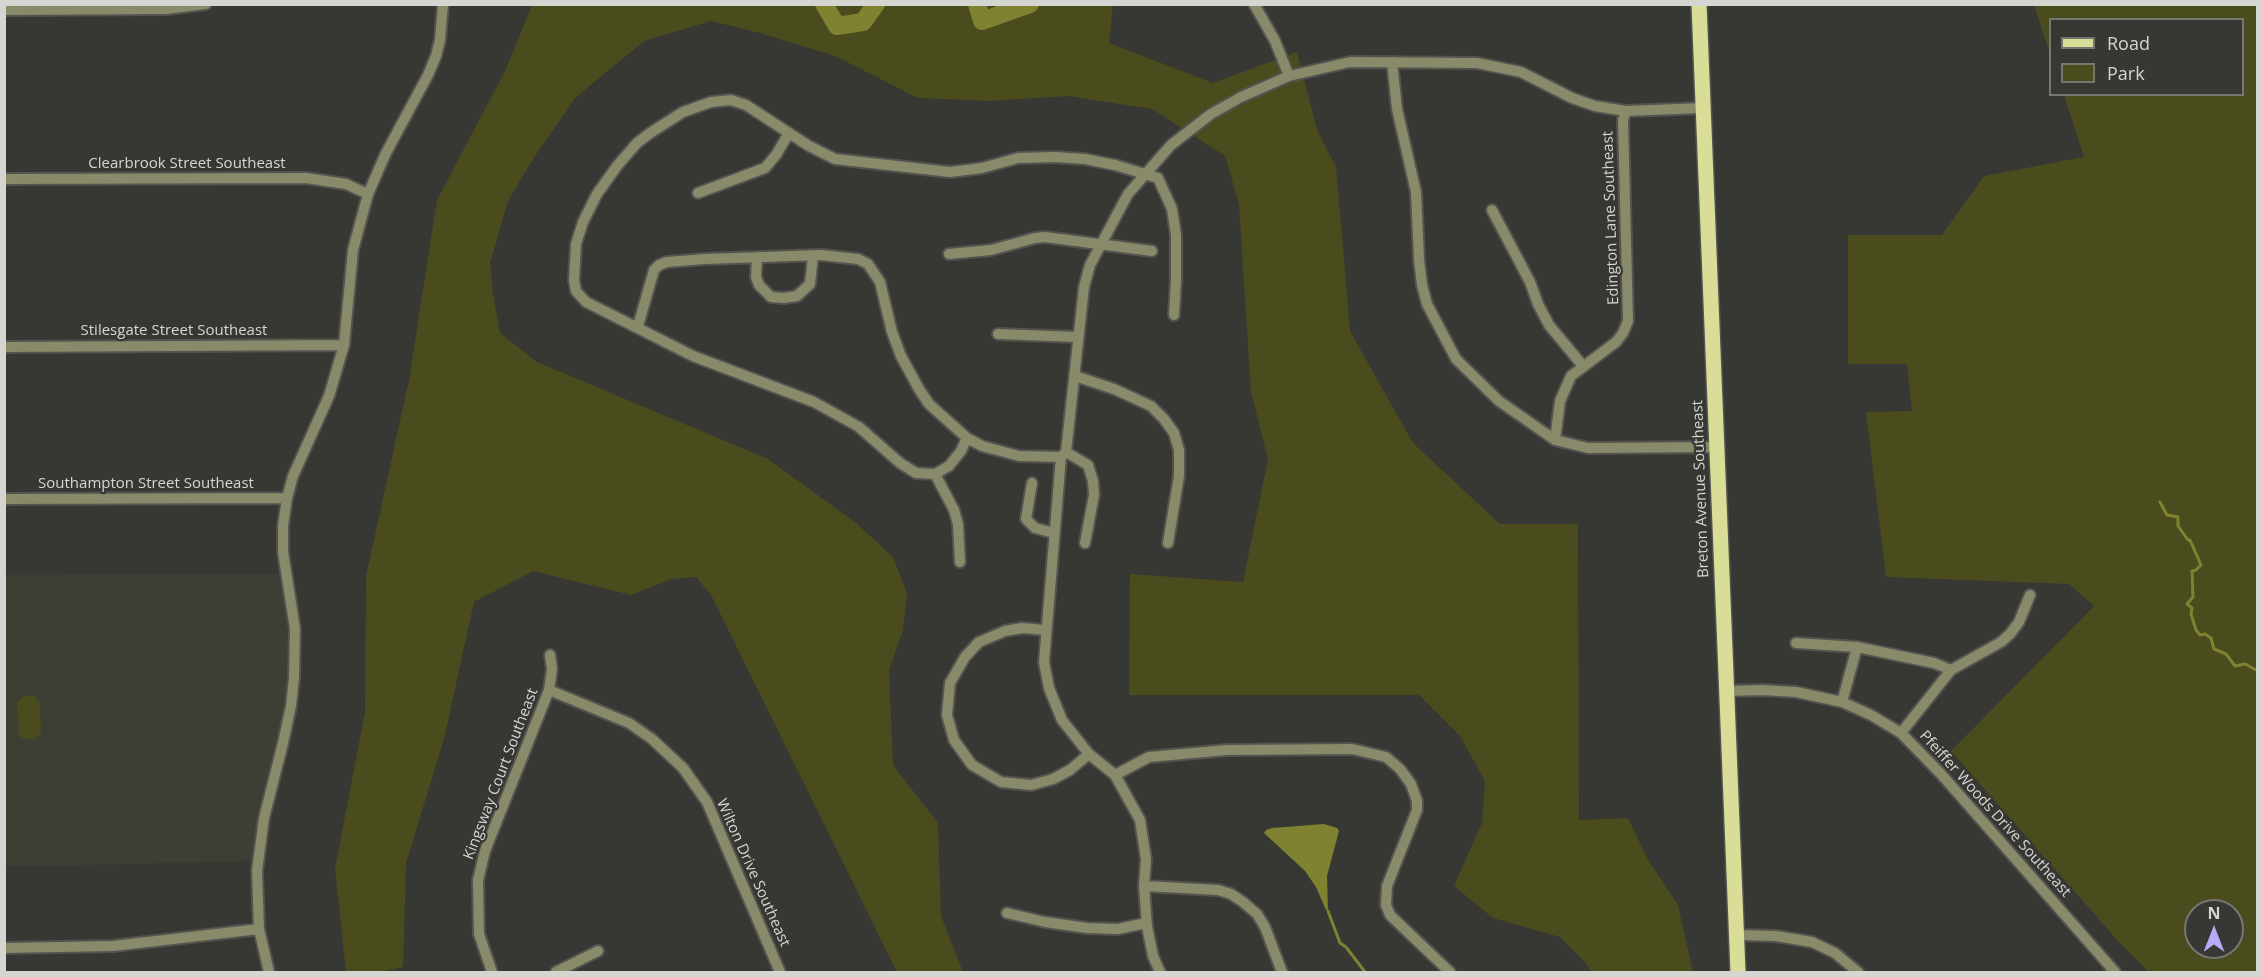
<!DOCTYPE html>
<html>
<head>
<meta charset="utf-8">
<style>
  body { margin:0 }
  #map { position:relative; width:2262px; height:977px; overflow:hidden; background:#373733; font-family:"Open Sans",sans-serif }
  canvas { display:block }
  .frame { position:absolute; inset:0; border:6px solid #d5d5d2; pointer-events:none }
  .legend { position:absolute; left:2049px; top:18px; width:195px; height:78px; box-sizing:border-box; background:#373733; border:2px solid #767673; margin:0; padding:8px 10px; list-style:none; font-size:18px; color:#d5d5d2 }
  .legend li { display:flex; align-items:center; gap:12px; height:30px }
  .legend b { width:30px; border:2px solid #767673 }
  .north { position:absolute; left:2184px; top:899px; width:60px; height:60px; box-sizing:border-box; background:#373733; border:2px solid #767673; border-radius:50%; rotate:0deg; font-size:16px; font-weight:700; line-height:24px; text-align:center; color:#d5d5d2 }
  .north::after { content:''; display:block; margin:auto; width:21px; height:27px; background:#b7abf7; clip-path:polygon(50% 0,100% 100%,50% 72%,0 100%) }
</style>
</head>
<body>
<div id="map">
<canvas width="2262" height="977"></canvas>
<div class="frame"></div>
<ul class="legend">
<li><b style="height:8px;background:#d9dd98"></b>Road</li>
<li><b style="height:16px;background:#4b4c1e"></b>Park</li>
</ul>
<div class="north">N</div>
</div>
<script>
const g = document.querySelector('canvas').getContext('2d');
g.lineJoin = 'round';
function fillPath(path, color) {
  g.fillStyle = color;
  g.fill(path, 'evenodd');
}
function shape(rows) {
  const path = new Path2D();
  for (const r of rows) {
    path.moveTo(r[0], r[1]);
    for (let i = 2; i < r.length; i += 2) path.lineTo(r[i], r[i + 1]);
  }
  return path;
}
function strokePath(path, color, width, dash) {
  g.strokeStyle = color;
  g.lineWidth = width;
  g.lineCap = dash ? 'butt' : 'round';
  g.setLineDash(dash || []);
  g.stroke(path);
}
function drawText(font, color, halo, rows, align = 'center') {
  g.font = font + ' "Open Sans",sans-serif';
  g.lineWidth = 4.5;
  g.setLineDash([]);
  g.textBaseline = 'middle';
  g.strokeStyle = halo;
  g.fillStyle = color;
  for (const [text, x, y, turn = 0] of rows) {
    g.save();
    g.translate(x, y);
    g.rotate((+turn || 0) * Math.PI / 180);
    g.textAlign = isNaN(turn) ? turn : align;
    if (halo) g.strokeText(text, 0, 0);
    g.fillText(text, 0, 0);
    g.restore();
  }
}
fillPath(shape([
  [282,574,289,636,285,713,268,778,251,861,5,867,4,575]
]), '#3e3f34');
fillPath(shape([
  [532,5,1113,5,1109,43,1213,83,1297,52,1317,130,1336,167,1350,331,1413,443,1500,524,1578,524,1579,820,1628,818,1647,858,1678,905,1693,972,1591,972,1585,962,1560,937,1493,918,1454,886,1482,823,1485,781,1460,736,1419,695,1129,695,1130,574,1243,582,1268,459,1251,392,1239,204,1225,156,1152,109,1068,96,990,101,918,98,835,56,760,33,711,21,644,41,575,98,533,159,508,201,490,263,493,294,500,333,537,362,768,459,856,523,893,557,907,593,903,630,889,670,893,765,938,823,941,916,963,972,897,972,711,595,696,577,672,579,631,595,533,571,474,602,444,739,406,863,403,967,380,972,346,972,335,869,365,712,366,576,409,380,437,200,505,71],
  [2034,5,2257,5,2257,972,2149,972,2119,942,1951,751,2094,606,2069,584,1886,577,1866,412,1912,411,1907,364,1848,364,1848,235,1942,235,1984,176,2084,157,2064,95,2242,94,2242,20,2050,20,2050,54],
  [2196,911,2232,911,2232,947,2196,947],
  [33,695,40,703,41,733,33,739,24,739,19,734,17,702,25,696]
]), '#4b4c1e');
fillPath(shape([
  [1324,824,1337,828,1339,831,1327,876,1328,911,1325,908,1316,887,1305,871,1264,833,1266,830,1272,828]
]), '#7f8230');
strokePath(shape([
  [2160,502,2167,515,2178,517,2178,526,2188,540,2190,540,2201,565,2196,570,2192,571,2193,597,2187,604,2192,608,2191,614,2196,630,2200,635,2205,634,2211,638,2214,649,2226,654,2235,666,2245,664,2258,671],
  [2258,675,2258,678],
  [1328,911,1340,943,1346,947,1365,972]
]), '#7f8230', 3);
strokePath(shape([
  [824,4,837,26,863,22,876,4],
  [977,4,982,21,1030,4]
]), '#7f8230', 18);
const minor = shape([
  [1254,4,1275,41,1289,76],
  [4,10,166,9,206,4],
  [1392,62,1397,109,1416,192,1419,260,1422,285,1427,304,1456,359,1499,401,1555,440,1588,448,1717,447],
  [4,179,306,178,346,184,368,194],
  [698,193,765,168,776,155,789,133],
  [1492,210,1530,282,1538,304,1549,325,1583,366],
  [949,254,991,250,1035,238,1045,237,1152,251],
  [757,257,756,277,759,285,771,297,784,298,797,296,810,284,813,256],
  [638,326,654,270,659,265,667,262,705,259,821,255,858,259,868,264,880,282,892,332,901,356,919,389,929,404,967,438],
  [998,334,1078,337],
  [4,347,344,345],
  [1075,376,1114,389,1151,406,1164,419,1174,433,1179,450,1179,476,1168,543],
  [1555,440,1560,401,1571,376,1616,342,1623,333,1628,321,1623,120,1626,111],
  [1066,452,1088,465,1093,481,1094,495,1085,543],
  [1061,457,1019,456,982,446,967,438,961,451,949,466,935,474,916,473,900,463,859,427,814,402,693,356,586,302,576,291,574,280,576,244,583,222,597,194,617,166,637,143,650,133,683,112,711,102,731,100,746,105,809,146,835,159,950,172,982,168,1018,158,1055,157,1085,159,1115,165,1158,178,1172,209,1176,235,1176,280,1174,315],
  [935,474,954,510,958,524,960,562],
  [1032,483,1026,519,1035,528,1054,533],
  [4,499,287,498],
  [1045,630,1022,628,1005,631,979,642,965,657,950,683,947,715,954,740,972,765,1001,782,1031,785,1053,779,1070,770,1089,754],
  [1796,643,1857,647,1934,663,1951,670],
  [549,690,629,723,652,739,683,768,707,802,780,972],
  [1727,691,1762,690,1796,692,1842,702,1871,715,1901,733,1941,774,2115,972],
  [1842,702,1857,647],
  [1901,733,1951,670,2001,642,2010,634,2019,622,2030,595],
  [1115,775,1149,757,1227,750,1352,749,1386,757,1400,769,1411,784,1417,801,1417,810,1387,886,1386,905,1390,915,1450,972],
  [1144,886,1218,890,1231,894,1243,902,1257,914,1265,927,1282,972],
  [1007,913,1045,922,1087,928,1118,929,1146,923],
  [1737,935,1776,936,1812,942,1835,953,1858,972],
  [4,948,113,946,259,929],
  [269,972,259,929,257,871,264,818,283,743,291,706,294,678,295,629,283,552,283,526,287,498,293,476,329,396,344,345,353,250,368,194,386,153,428,75,436,56,440,40,443,4],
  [492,972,479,934,478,880,485,851,549,690,552,669,550,655],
  [556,972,598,951],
  [1160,972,1153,956,1147,926,1144,886,1146,859,1140,820,1115,775,1089,754,1062,720,1049,688,1044,662,1061,457,1066,452,1084,287,1090,265,1128,194,1171,145,1211,114,1241,97,1289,76,1350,62,1477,63,1521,72,1572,98,1595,106,1626,111,1703,108]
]);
const major = shape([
  [1699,4,1738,972]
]);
strokePath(minor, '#535350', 14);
strokePath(major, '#535350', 18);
strokePath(minor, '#888a69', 10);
strokePath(major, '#d9dd98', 15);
drawText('15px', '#d5d5d2', '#373733', [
  ["Clearbrook Street Southeast",187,164],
  ["Edington Lane Southeast",1611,218,-92],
  ["Stilesgate Street Southeast",174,331],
  ["Southampton Street Southeast",146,484],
  ["Breton Avenue Southeast",1701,489,-92],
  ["Kingsway Court Southeast",501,774,-69],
  ["Pfeiffer Woods Drive Southeast",1995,814,48],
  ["Wilton Drive Southeast",753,873,66]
]);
</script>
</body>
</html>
